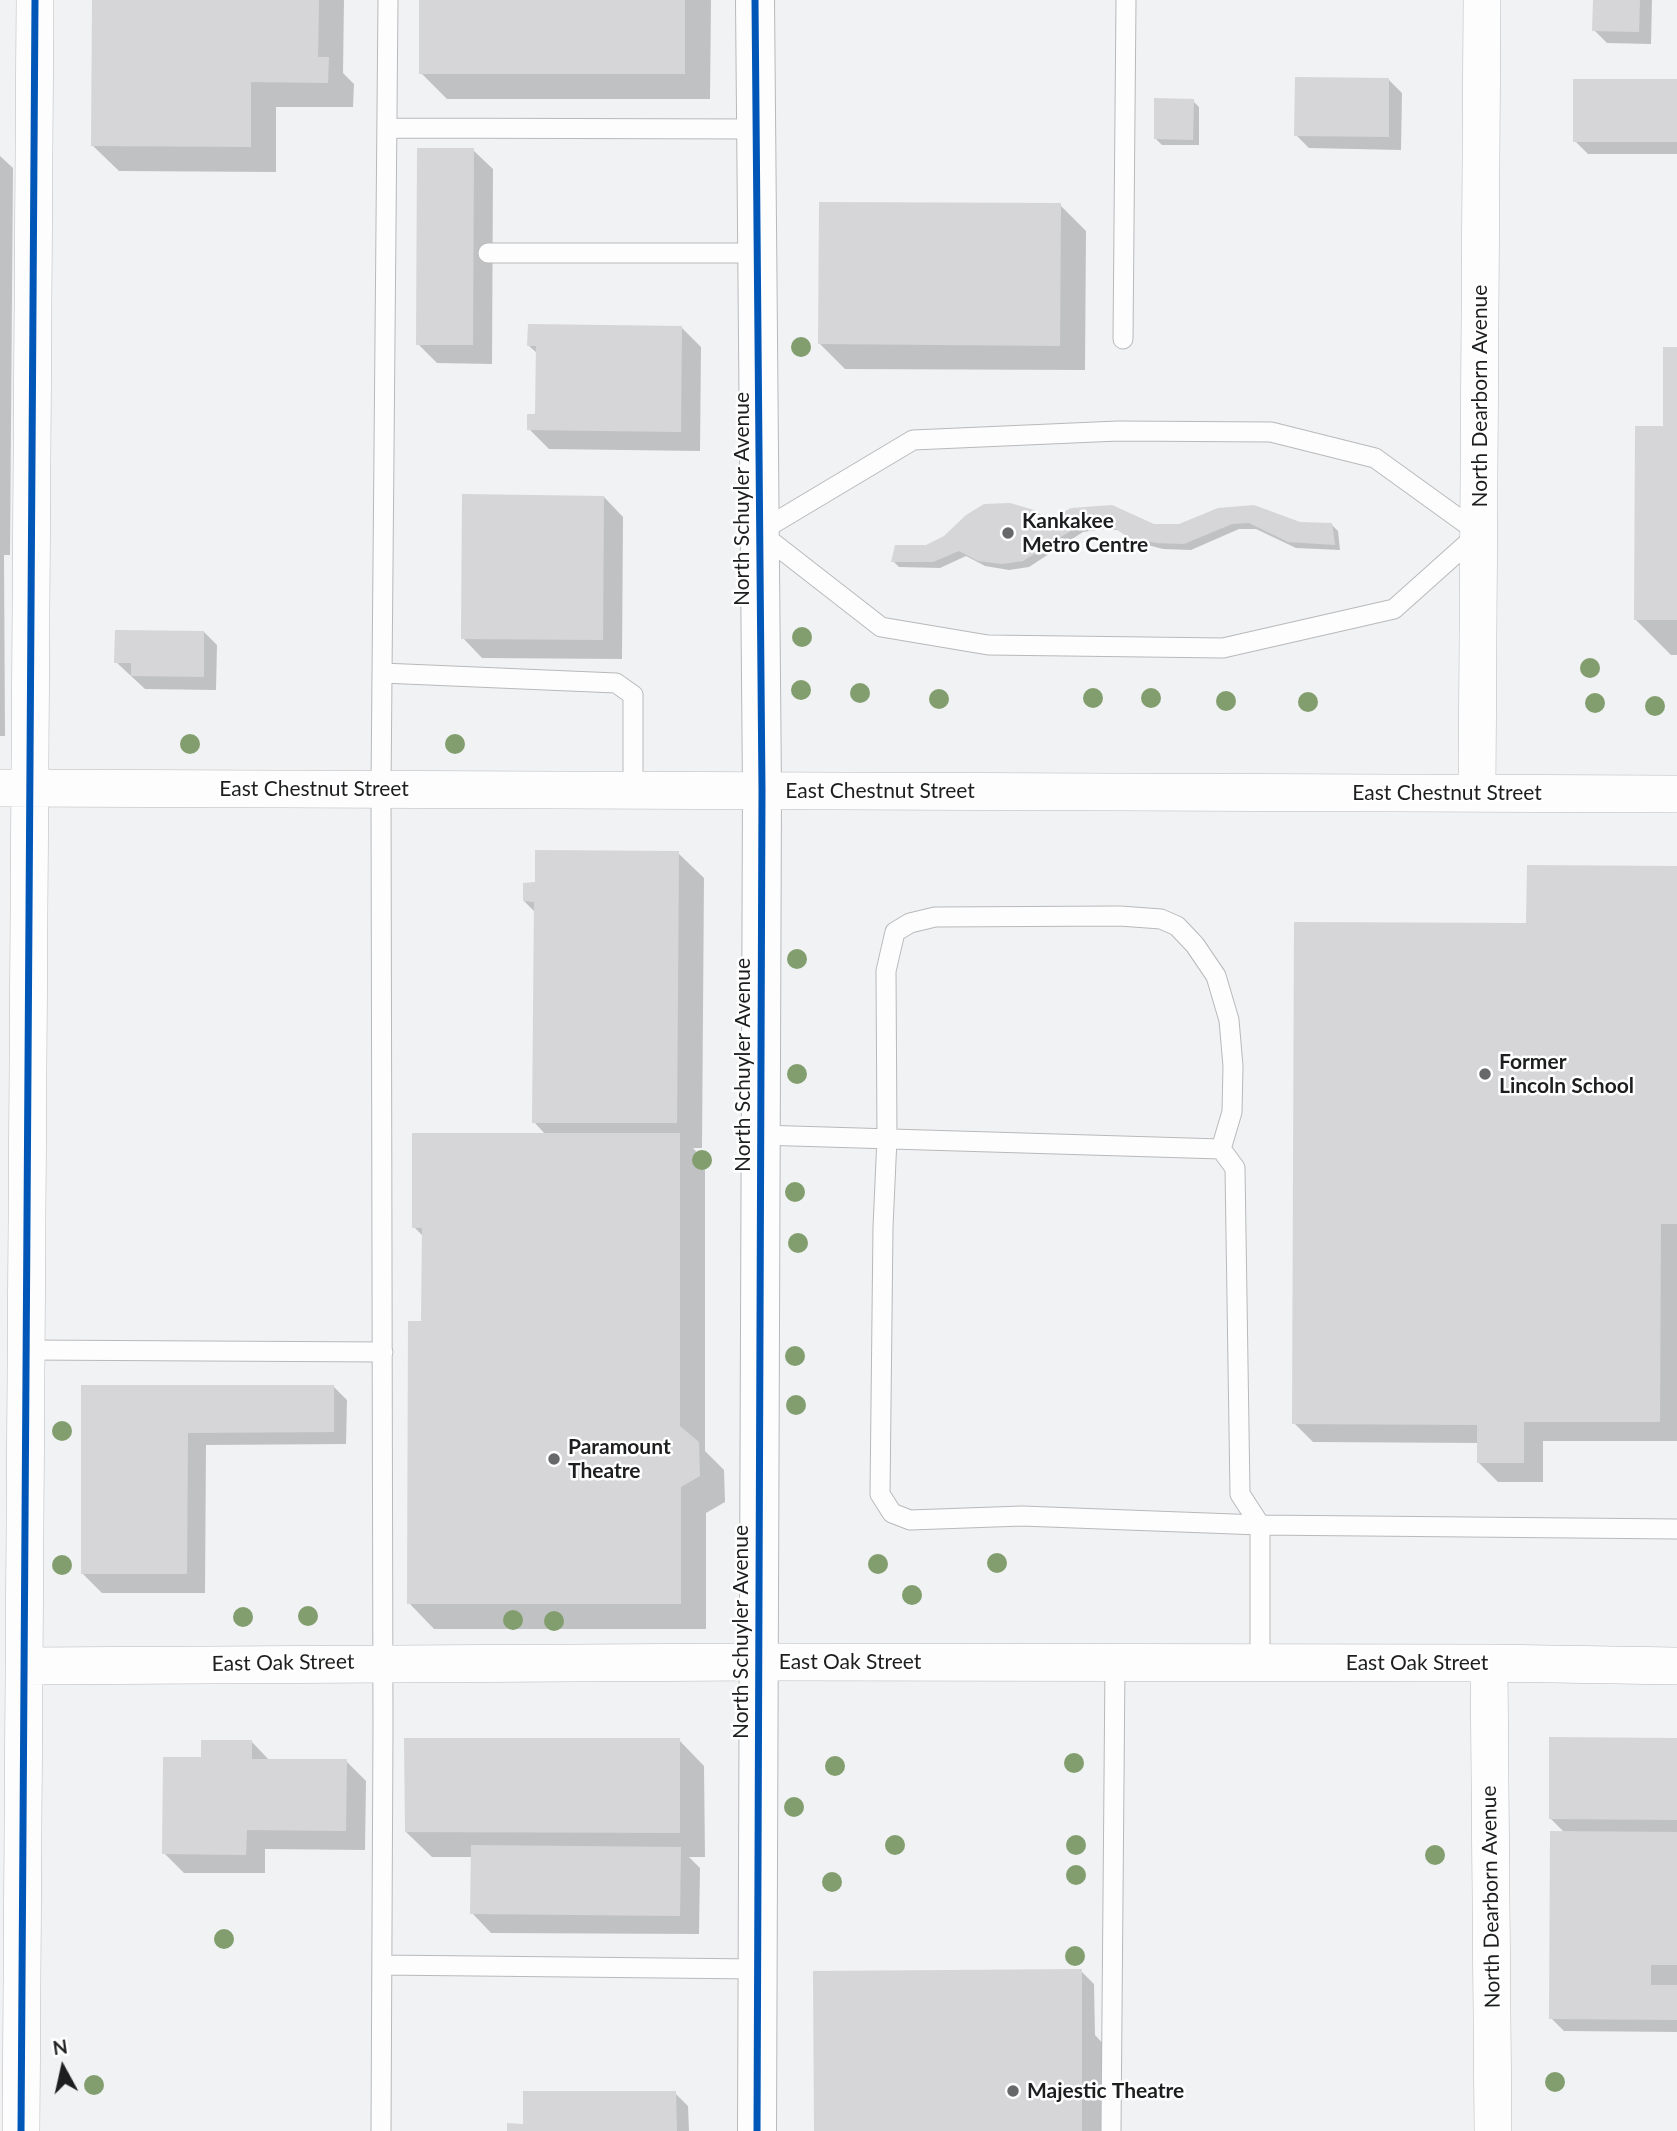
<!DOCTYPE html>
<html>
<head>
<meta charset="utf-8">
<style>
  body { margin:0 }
  #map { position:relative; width:1677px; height:2131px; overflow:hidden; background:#f0f2f4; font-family:Lato,sans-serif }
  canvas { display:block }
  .north { position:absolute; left:28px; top:2033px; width:70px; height:70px; -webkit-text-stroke:5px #fff; paint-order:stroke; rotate:352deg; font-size:19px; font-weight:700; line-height:28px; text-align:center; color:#1d1e1f }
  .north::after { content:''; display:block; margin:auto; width:24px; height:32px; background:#1d1e1f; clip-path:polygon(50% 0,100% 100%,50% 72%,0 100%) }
</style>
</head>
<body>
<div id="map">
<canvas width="1677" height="2131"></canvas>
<div class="north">N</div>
</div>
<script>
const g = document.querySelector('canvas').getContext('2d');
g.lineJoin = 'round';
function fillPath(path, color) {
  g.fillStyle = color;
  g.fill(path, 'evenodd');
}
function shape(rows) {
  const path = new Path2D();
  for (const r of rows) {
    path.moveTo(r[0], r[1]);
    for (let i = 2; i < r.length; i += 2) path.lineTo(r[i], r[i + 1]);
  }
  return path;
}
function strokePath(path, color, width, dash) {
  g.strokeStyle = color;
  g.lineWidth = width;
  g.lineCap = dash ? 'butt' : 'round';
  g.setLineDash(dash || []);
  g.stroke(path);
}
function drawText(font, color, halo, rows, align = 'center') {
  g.font = font + ' Lato,sans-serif';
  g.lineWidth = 5;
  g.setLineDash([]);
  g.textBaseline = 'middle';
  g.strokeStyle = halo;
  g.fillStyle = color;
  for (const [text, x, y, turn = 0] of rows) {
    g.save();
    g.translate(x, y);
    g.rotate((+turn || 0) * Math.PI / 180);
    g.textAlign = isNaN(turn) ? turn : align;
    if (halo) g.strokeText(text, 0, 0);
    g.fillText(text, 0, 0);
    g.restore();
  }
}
fillPath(shape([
  [94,0,344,0,343,73,354,84,353,107,276,107,276,172,119,171,93,146],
  [421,0,711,0,710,99,447,99,421,73],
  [1595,0,1652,0,1651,44,1607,43,1594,30],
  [1389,80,1402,93,1401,150,1309,148,1296,135],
  [1677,81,1677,154,1588,154,1575,141],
  [1193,101,1199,107,1199,145,1162,145,1155,138],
  [473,150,493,169,492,364,437,363,418,344],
  [0,156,13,168,10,555,4,555,5,736,0,736],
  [1060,205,1086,231,1085,370,845,369,820,344],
  [682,328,701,347,700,451,549,449,529,429,537,416,538,354,529,346],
  [1677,349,1677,655,1671,655,1635,619],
  [604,497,623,517,622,659,482,658,463,638],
  [1071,509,1153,525,1179,526,1218,509,1300,524,1332,525,1338,531,1340,550,1296,548,1256,529,1239,529,1191,550,1163,549,1136,542,1118,530,1105,529,1083,532,1029,567,1009,570,985,566,966,556,940,568,899,567,893,561,927,546,1048,522],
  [204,632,217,645,216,690,145,689,116,662],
  [678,853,704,878,702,1148,693,1148,705,1161,705,1451,724,1470,725,1502,706,1513,706,1629,434,1629,409,1603,423,1323,424,1237,414,1227,546,1135,534,1122,535,912,524,901],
  [1677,868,1677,1441,1543,1441,1543,1482,1498,1482,1479,1463,1479,1443,1313,1442,1294,1423,1528,925],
  [83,1387,334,1387,347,1400,346,1444,206,1445,205,1593,102,1593,82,1573],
  [679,1740,704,1766,705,1857,689,1857,700,1868,699,1934,491,1933,472,1913,472,1857,432,1857,406,1832],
  [1677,1740,1677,2032,1564,2031,1551,2018,1565,1833,1550,1818],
  [252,1742,270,1761,346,1761,366,1781,365,1850,265,1849,265,1873,184,1873,164,1853,202,1759],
  [1081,1971,1094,1984,1095,2035,1107,2048,1107,2131,816,2131],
  [675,2093,688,2106,689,2131,509,2131]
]), '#0003');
fillPath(shape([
  [92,0,319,0,318,57,329,57,328,83,251,82,251,147,91,146],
  [419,0,685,0,685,74,419,74],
  [1593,0,1640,0,1639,32,1592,31],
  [1295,77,1389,78,1389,137,1294,136],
  [1573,79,1677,79,1677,142,1573,142],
  [1154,98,1194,99,1193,140,1154,139],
  [417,148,474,148,473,345,416,345],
  [819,202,1061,203,1060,346,818,344],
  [528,324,682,326,681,432,527,430,527,414,535,414,536,346,527,346],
  [1663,347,1677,347,1677,620,1634,620,1635,426,1663,426],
  [462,494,604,496,603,640,461,639],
  [1010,503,1034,510,1049,520,1071,508,1112,505,1154,524,1179,524,1218,508,1254,505,1300,522,1332,523,1335,545,1288,542,1249,523,1232,524,1184,544,1156,543,1128,537,1110,525,1098,523,1077,527,1023,561,1002,564,978,561,959,551,933,562,891,562,895,545,926,545,944,536,966,515,984,504],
  [115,630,204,631,204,677,131,676,131,663,114,663],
  [535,850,679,851,677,1123,532,1123,534,902,523,901,523,883,535,882],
  [1527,865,1677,866,1677,1224,1661,1224,1660,1422,1524,1422,1524,1463,1477,1463,1477,1425,1292,1424,1294,922,1526,923],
  [412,1133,680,1133,680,1426,699,1442,700,1476,681,1487,681,1604,407,1604,408,1321,421,1321,422,1228,412,1228],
  [81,1385,334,1385,334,1432,188,1433,187,1574,81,1574],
  [1549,1737,1677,1738,1677,1820,1549,1819],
  [404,1738,680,1738,680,1833,405,1832],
  [201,1740,252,1740,252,1759,347,1759,346,1831,247,1830,246,1855,162,1854,163,1757,201,1757],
  [1550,1831,1677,1832,1677,1965,1651,1965,1651,1985,1677,1985,1677,2020,1549,2019],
  [471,1845,681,1847,680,1916,470,1914],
  [1082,1969,1082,2131,814,2131,813,1971],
  [523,2091,676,2091,677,2131,507,2131,507,2123,523,2124]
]), '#d6d5d7');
const service = shape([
  [387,128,756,129],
  [488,253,757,253],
  [1123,339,1126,0],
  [1118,431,1271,432,1375,458,1479,533,1394,609,1223,648,988,645,881,627,759,532,913,440,1118,431],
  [382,673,616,683,633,695,633,790],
  [760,1135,1221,1149,1235,1168,1240,1494,1260,1525,1677,1529],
  [1221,1149,1232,1112,1233,1066,1229,1020,1216,976,1195,945,1177,926,1161,919,1120,916,935,917,910,923,895,932,886,971,887,1138,883,1227,880,1494,892,1513,910,1520,1022,1516,1260,1525,1260,1663],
  [26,1350,383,1352],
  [382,1965,757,1969],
  [381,2131,383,1726,381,789,388,0],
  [1111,2131,1115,1663]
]);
const minor = shape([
  [0,788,1677,794],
  [1477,793,1482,0],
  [1489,1663,1493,2131],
  [24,1666,758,1662,1489,1663,1677,1666],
  [21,2131,35,0]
]);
const tertiary = shape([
  [755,0,762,790,757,2131]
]);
strokePath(service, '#b8b9bb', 21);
strokePath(minor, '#b8b9bb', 38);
strokePath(tertiary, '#b8b9bb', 40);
strokePath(service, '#fdfdfd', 19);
strokePath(minor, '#fdfdfd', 37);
strokePath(tertiary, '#fdfdfd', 38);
strokePath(shape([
  [755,0,762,790,757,2131],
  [21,2131,35,0]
]), '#0057b8', 7);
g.fillStyle = '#839e6e';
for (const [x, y] of [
  [801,347],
  [802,637],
  [1590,668],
  [801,690],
  [860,693],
  [1093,698],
  [1151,698],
  [939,699],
  [1226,701],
  [1308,702],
  [1595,703],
  [1655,706],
  [190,744],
  [455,744],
  [797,959],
  [797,1074],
  [702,1160],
  [795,1192],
  [798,1243],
  [795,1356],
  [796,1405],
  [62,1431],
  [997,1563],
  [878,1564],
  [62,1565],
  [912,1595],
  [308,1616],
  [243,1617],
  [513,1620],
  [554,1621],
  [1074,1763],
  [835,1766],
  [794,1807],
  [895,1845],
  [1076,1845],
  [1435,1855],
  [1076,1875],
  [832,1882],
  [224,1939],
  [1075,1956],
  [1555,2082],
  [94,2085]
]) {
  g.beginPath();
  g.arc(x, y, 10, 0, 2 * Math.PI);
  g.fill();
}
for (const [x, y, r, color] of [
  [1008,533,7,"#67686a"],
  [1485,1074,7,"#67686a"],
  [554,1459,7,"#67686a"],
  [1013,2091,7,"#67686a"]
]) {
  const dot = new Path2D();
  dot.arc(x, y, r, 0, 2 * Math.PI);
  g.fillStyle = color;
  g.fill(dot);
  strokePath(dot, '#fff', 2.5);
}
drawText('21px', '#1d1e1f', '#fff', [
  ["North Dearborn Avenue",1480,396,-90],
  ["North Schuyler Avenue",742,499,-90],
  ["East Chestnut Street",314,789],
  ["East Chestnut Street",880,791],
  ["East Chestnut Street",1447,793],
  ["North Schuyler Avenue",743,1065,-90],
  ["North Schuyler Avenue",741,1632,-90],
  ["East Oak Street",850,1662],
  ["East Oak Street",283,1663,-1],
  ["East Oak Street",1417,1663],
  ["North Dearborn Avenue",1491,1897,-91]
]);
drawText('bold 21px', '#1d1e1f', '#fff', [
  ["Kankakee",1022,521],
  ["Metro Centre",1022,545],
  ["Former",1499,1062],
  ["Lincoln School",1499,1086],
  ["Paramount",568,1447],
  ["Theatre",568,1471],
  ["Majestic Theatre",1027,2091]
], 'left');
</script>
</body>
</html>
